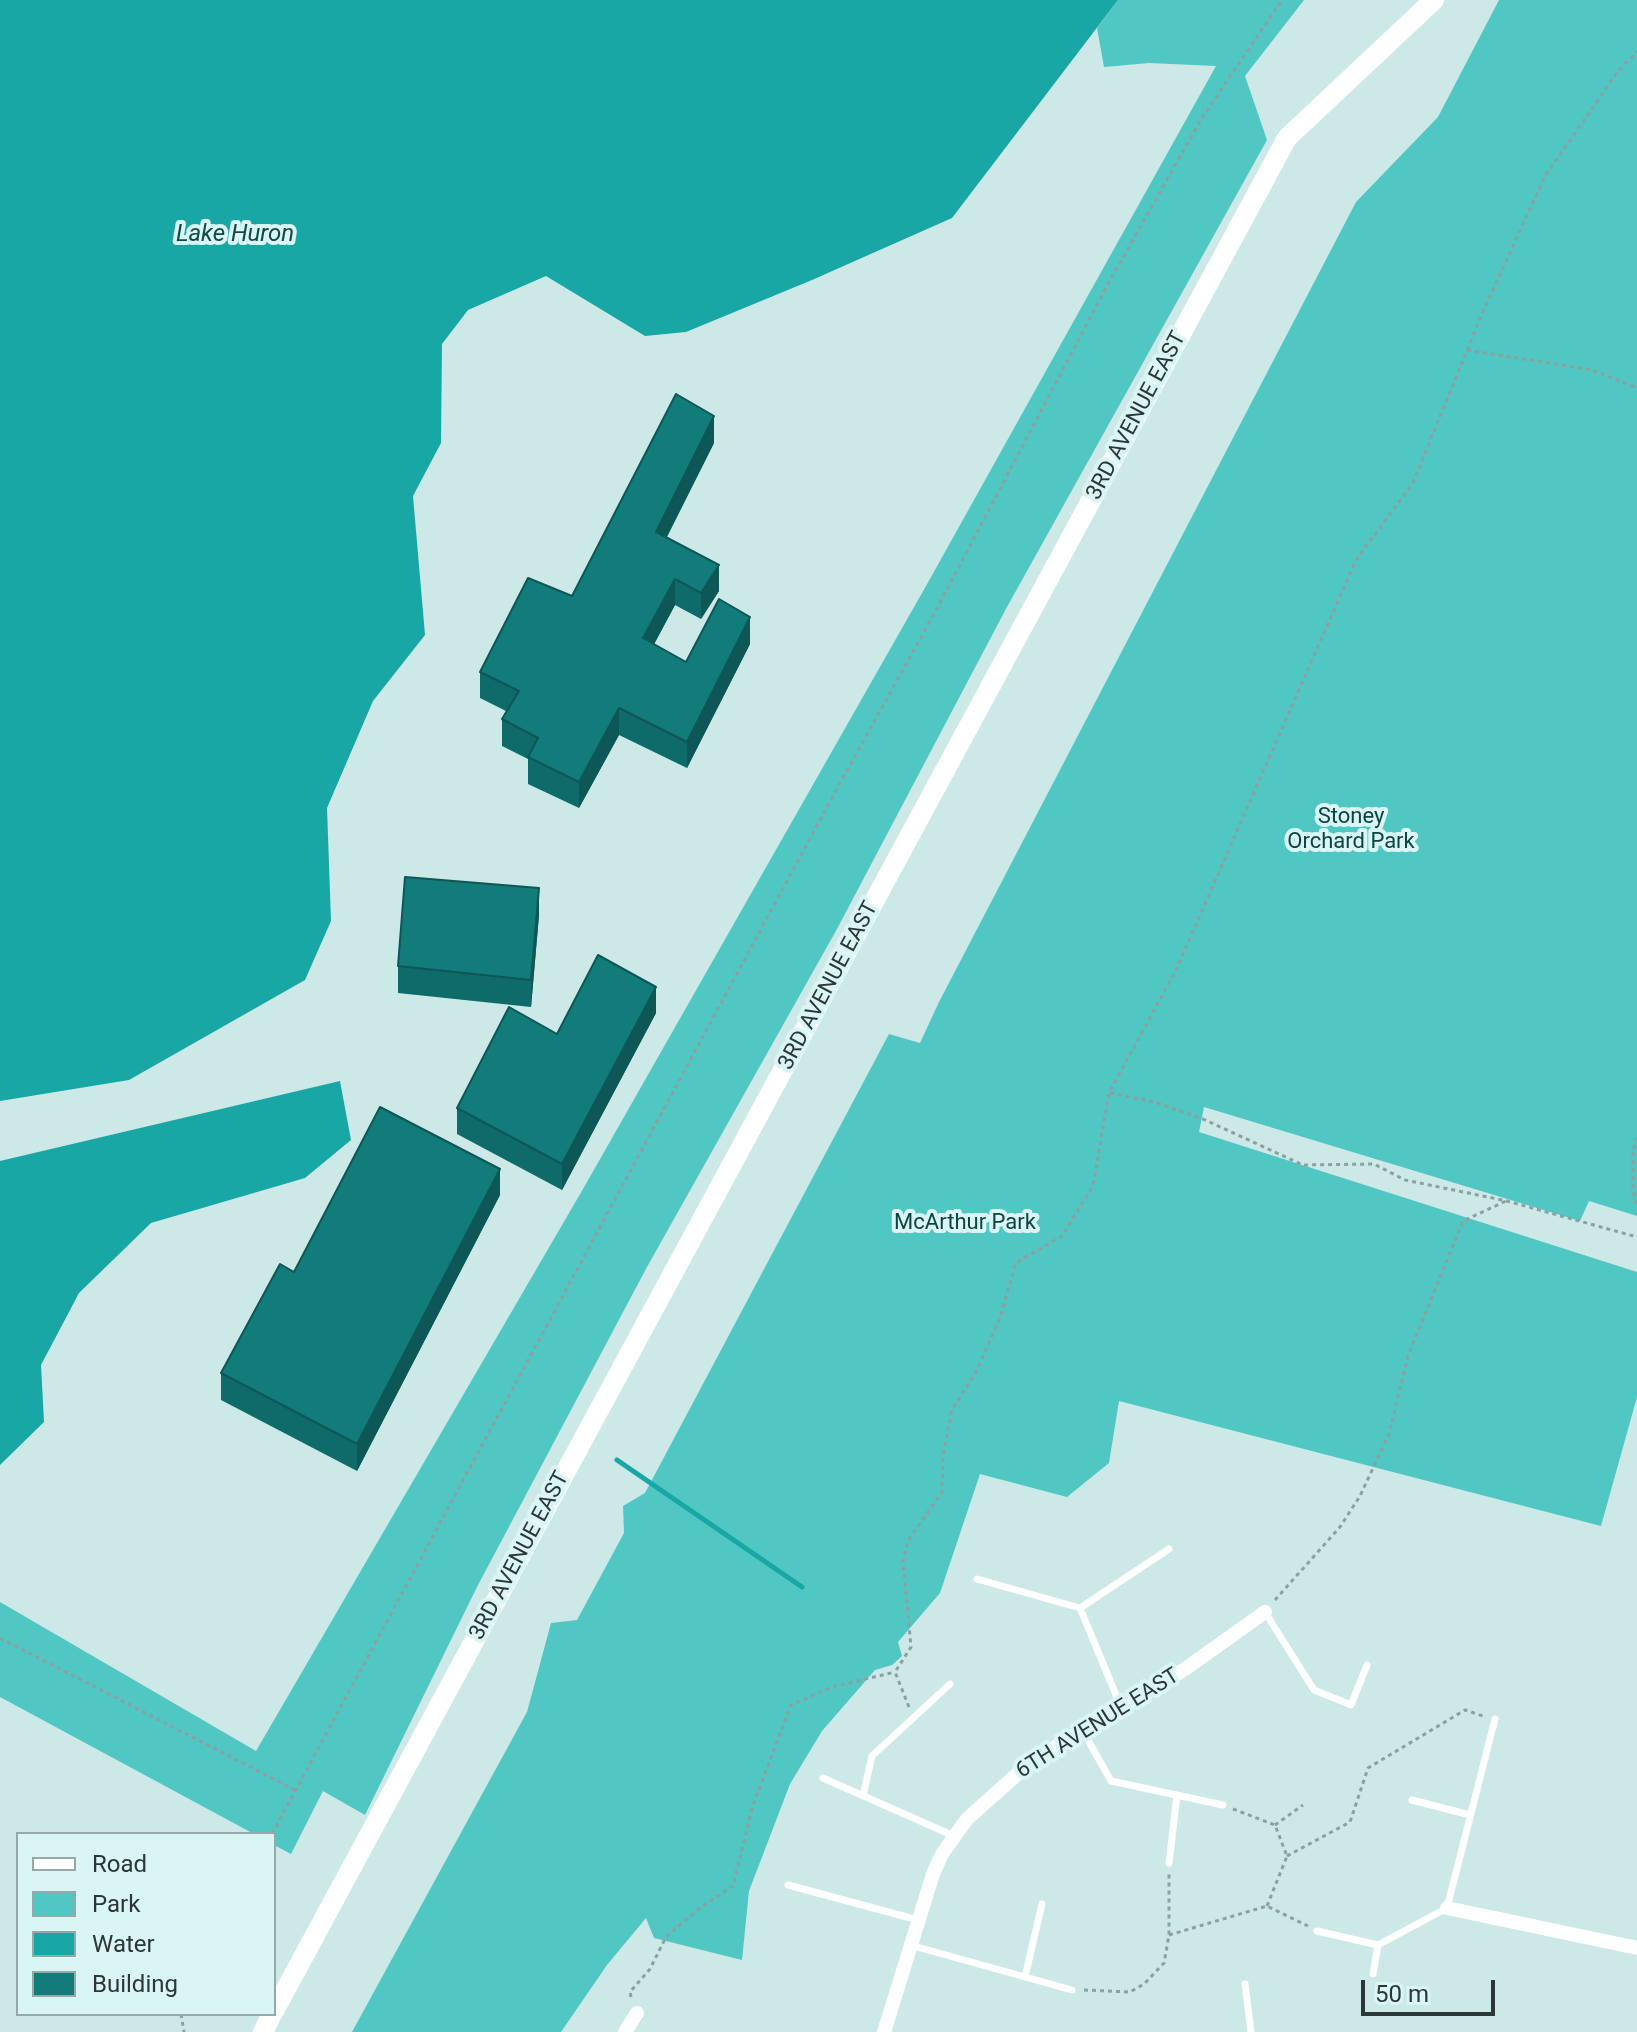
<!DOCTYPE html>
<html>
<head>
<meta charset="utf-8">
<style>
  body { margin:0 }
  #map { position:relative; width:1637px; height:2032px; overflow:hidden; background:#cce8e7; font-family:Roboto,sans-serif }
  canvas { display:block }
  .legend { position:absolute; left:16px; top:1832px; width:260px; height:184px; box-sizing:border-box; background:#d9f5f4; border:2px solid #94a9a8; margin:0; padding:10px 14px; list-style:none; font-size:24px; color:#2c3736 }
  .legend li { display:flex; align-items:center; gap:16px; height:40px }
  .legend b { width:40px; border:2px solid #94a9a8 }
  .scale { position:absolute; left:1361px; top:1980px; width:134px; height:36px; box-sizing:border-box; border:4px solid #2c3736; border-top:0; padding-left:10px; font-size:24px; line-height:28px; white-space:nowrap; color:#2c3736; -webkit-text-stroke:6px #d9f5f4; paint-order:stroke }
</style>
</head>
<body>
<div id="map">
<canvas width="1637" height="2032"></canvas>
<ul class="legend">
<li><b style="height:10px;background:#fff"></b>Road</li>
<li><b style="height:22px;background:#51c7c4"></b>Park</li>
<li><b style="height:22px;background:#19a7a5"></b>Water</li>
<li><b style="height:22px;background:#127c7b"></b>Building</li>
</ul>
<div class="scale">50 m</div>
</div>
<script>
const g = document.querySelector('canvas').getContext('2d');
g.lineJoin = 'round';
function fillPath(path, color) {
  g.fillStyle = color;
  g.fill(path, 'evenodd');
}
function shape(rows) {
  const path = new Path2D();
  for (const r of rows) {
    path.moveTo(r[0], r[1]);
    for (let i = 2; i < r.length; i += 2) path.lineTo(r[i], r[i + 1]);
  }
  return path;
}
function strokePath(path, color, width, dash) {
  g.strokeStyle = color;
  g.lineWidth = width;
  g.lineCap = dash ? 'butt' : 'round';
  g.setLineDash(dash || []);
  g.stroke(path);
}
function drawText(font, color, halo, rows, align = 'center') {
  g.font = font + ' Roboto,sans-serif';
  g.lineWidth = 8;
  g.setLineDash([]);
  g.textBaseline = 'middle';
  g.strokeStyle = halo;
  g.fillStyle = color;
  for (const [text, x, y, turn = 0] of rows) {
    g.save();
    g.translate(x, y);
    g.rotate((+turn || 0) * Math.PI / 180);
    g.textAlign = isNaN(turn) ? turn : align;
    if (halo) g.strokeText(text, 0, 0);
    g.fillText(text, 0, 0);
    g.restore();
  }
}
fillPath(shape([
  [1118,0,1304,0,1245,76,1267,140,1007,607,837,929,647,1267,477,1587,365,1815,323,1791,291,1854,274,1845,274,1834,254,1834,0,1697,0,1602,256,1751,583,1189,926,586,1216,66,1149,63,1104,67,1097,28],
  [1499,0,1637,0,1637,1216,1589,1201,1580,1221,1204,1107,1199,1132,1637,1272,1637,1397,1601,1526,1119,1401,1109,1463,1067,1497,980,1474,940,1593,898,1642,902,1656,892,1665,875,1670,822,1731,790,1784,749,1891,742,1960,654,1938,646,1918,607,1965,561,2032,352,2032,527,1712,551,1623,577,1620,624,1533,623,1506,645,1493,889,1034,920,1043,939,1002,1356,202,1438,117]
]), '#51c7c4');
fillPath(shape([
  [0,0,1118,0,952,218,812,280,686,332,645,336,546,276,468,310,442,344,441,443,413,496,425,635,373,701,327,808,331,921,305,980,129,1080,0,1101],
  [340,1081,351,1140,305,1178,151,1223,79,1293,41,1365,44,1422,0,1465,0,1161]
]), '#19a7a5');
strokePath(shape([
  [617,1460,802,1587]
]), '#19a7a5', 5);
strokePath(shape([
  [1467,350,1592,370,1637,388],
  [1110,1093,1155,1102,1203,1119,1303,1165,1374,1164,1405,1180,1507,1201,1637,1237],
  [1637,1137,1633,1151,1633,1191,1637,1207],
  [1275,1600,1340,1527,1360,1496,1389,1434,1408,1356,1463,1221,1506,1201],
  [0,1638,295,1790],
  [909,1707,895,1672,911,1647,903,1561,908,1541,942,1492,943,1455,952,1410,977,1370,1000,1318,1016,1263,1062,1236,1093,1186,1109,1093,1175,972,1356,560,1413,483,1481,316,1545,176,1619,70,1637,51],
  [1233,1809,1275,1825,1287,1856,1267,1906],
  [1275,1825,1303,1805],
  [272,1834,840,783,934,614,1108,284,1202,118,1282,0],
  [1287,1856,1350,1822,1368,1768,1465,1710,1483,1716],
  [1169,1935,1267,1906,1308,1926],
  [1084,1990,1130,1992,1144,1984,1164,1963,1169,1935,1169,1874],
  [631,1997,630,1992,650,1969,666,1937,701,1907,733,1886,753,1805,791,1705,832,1687,895,1672],
  [181,2014,184,2032]
]), '#8ba09f', 3, [4, 4]);
strokePath(shape([
  [977,1579,1080,1608,1121,1707],
  [1080,1608,1169,1549],
  [1265,1612,1314,1690,1351,1705,1367,1665],
  [1083,1731,1111,1781,1223,1805],
  [823,1778,954,1836],
  [863,1796,872,1756,950,1684],
  [1412,1800,1470,1815],
  [1169,1863,1177,1795],
  [788,1885,918,1920],
  [1317,1931,1378,1945,1373,1974],
  [910,1945,1072,1990],
  [1378,1945,1447,1908,1495,1719],
  [1025,1977,1042,1904],
  [1245,1984,1251,2032]
]), '#fff', 7);
strokePath(shape([
  [1447,1908,1637,1948],
  [625,2032,637,2013],
  [884,2032,933,1874,942,1854,967,1819,1032,1761,1185,1669,1265,1612]
]), '#fff', 14);
strokePath(shape([
  [274,2011,1287,138,1434,0],
  [263,2032,272,2014]
]), '#fff', 20);
fillPath(shape([
  [714,443,667,537,719,591,701,619,675,605,654,644,686,662,750,644,687,768,619,735,579,808,528,784,528,759,502,746,502,719,506,711,480,698,480,672,572,596],
  [539,915,531,1007,398,993,398,966],
  [656,1013,562,1190,457,1134,457,1108,557,1034],
  [500,1195,357,1471,221,1400,221,1373,294,1272]
]), '#0f6b6a');
fillPath(shape([
  [714,416,714,443,656,558,656,532],
  [719,565,719,591,701,619,701,593],
  [675,579,675,605,643,665,643,638],
  [750,617,750,644,687,768,687,742],
  [619,708,619,735,579,808,579,782],
  [539,888,539,915,531,1007,531,980],
  [656,987,656,1013,562,1190,562,1164],
  [500,1169,500,1195,357,1471,357,1444]
]), '#0d5756');
const building = shape([
  [676,394,714,416,656,532,719,565,701,593,675,579,643,638,686,662,719,599,750,617,687,742,619,708,579,782,528,757,538,738,502,719,519,691,480,672,528,578,572,596,676,394],
  [405,877,539,888,531,980,398,966,405,877],
  [598,955,656,987,562,1164,457,1108,509,1007,557,1034,598,955],
  [380,1107,500,1169,357,1444,221,1373,280,1264,294,1272,380,1107]
]);
fillPath(building, '#127c7b');
strokePath(building, '#0d5756', 2);
drawText('22px', '#2c3736', '#d9f5f4', [
  ["3RD AVENUE EAST",1137,416,-62],
  ["3RD AVENUE EAST",829,986,-62],
  ["3RD AVENUE EAST",520,1556,-62],
  ["6TH AVENUE EAST",1098,1724,-32]
]);
drawText('22px', '#0b4443', '#d9f5f4', [
  ["Stoney",1351,817],
  ["Orchard Park",1351,842],
  ["McArthur Park",965,1223]
]);
drawText('italic 24px', '#114948', '#d9f5f4', [
  ["Lake Huron",235,235]
]);
</script>
</body>
</html>
